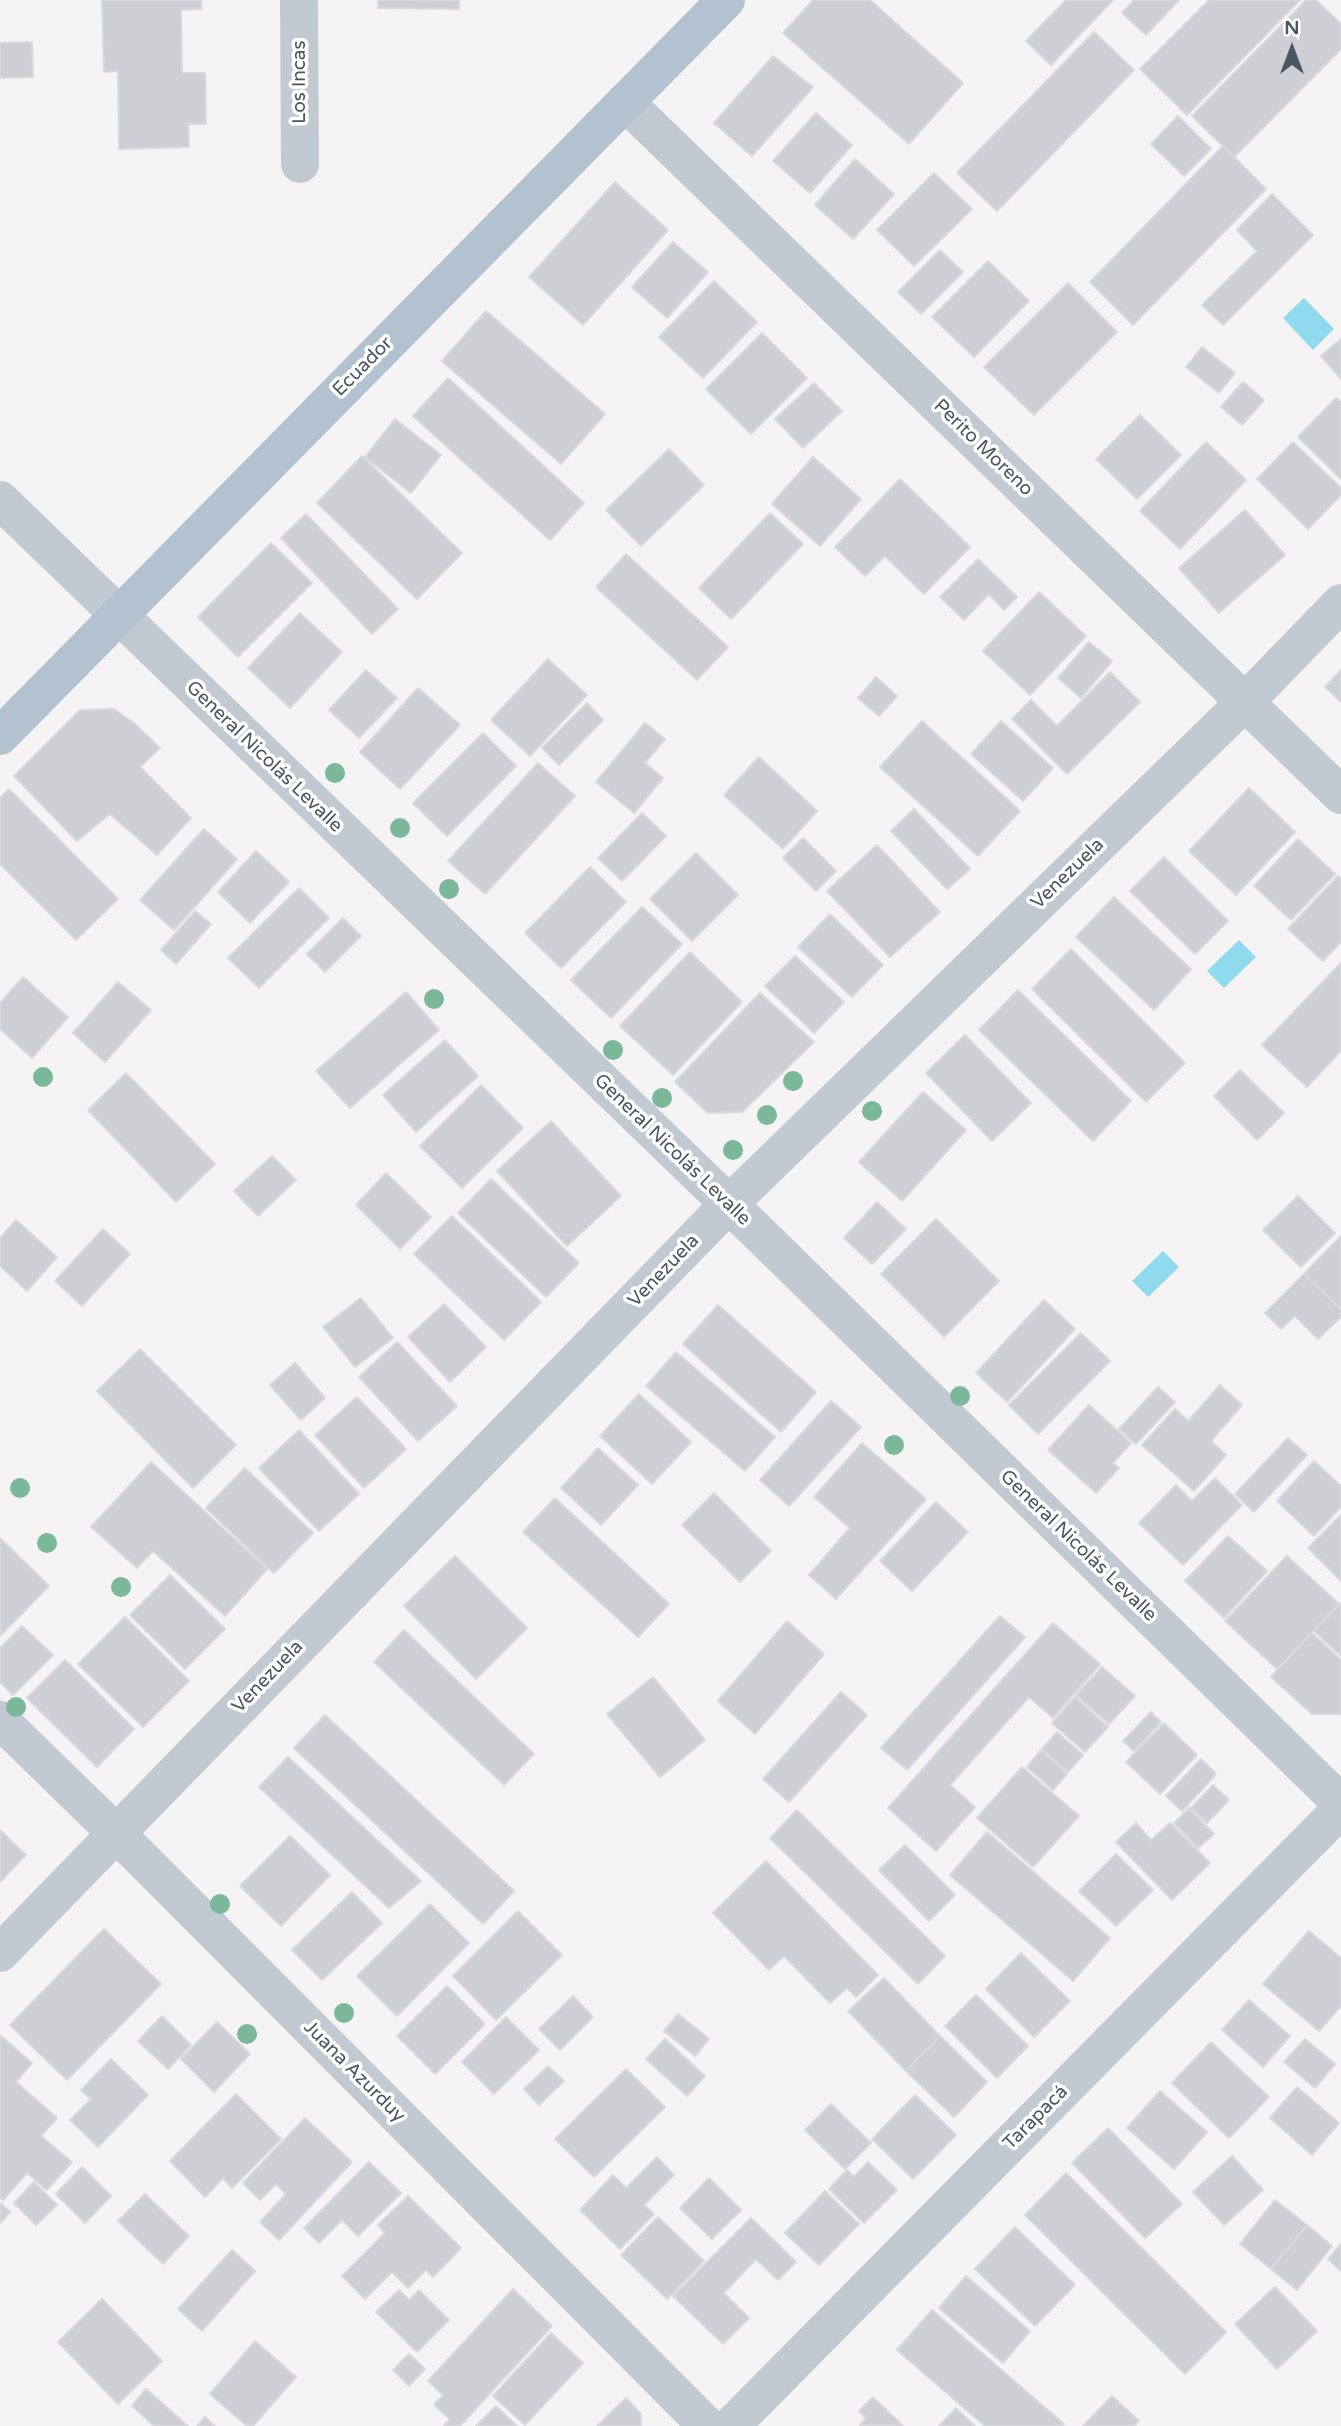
<!DOCTYPE html>
<html>
<head>
<meta charset="utf-8">
<style>
  body { margin:0 }
  #map { position:relative; width:1341px; height:2426px; overflow:hidden; background:#f5f3f3; font-family:"Varela Round",sans-serif }
  canvas { display:block }
  .north { position:absolute; left:1257px; top:14px; width:70px; height:70px; -webkit-text-stroke:5px #fff; paint-order:stroke; rotate:0deg; font-size:19px; font-weight:700; line-height:28px; text-align:center; color:#4a5661 }
  .north::after { content:''; display:block; margin:auto; width:24px; height:32px; background:#4a5661; clip-path:polygon(50% 0,100% 100%,50% 72%,0 100%) }
</style>
</head>
<body>
<div id="map">
<canvas width="1341" height="2426"></canvas>
<div class="north">N</div>
</div>
<script>
const g = document.querySelector('canvas').getContext('2d');
g.lineJoin = 'round';
function fillPath(path, color) {
  g.fillStyle = color;
  g.fill(path, 'evenodd');
}
function shape(rows) {
  const path = new Path2D();
  for (const r of rows) {
    path.moveTo(r[0], r[1]);
    for (let i = 2; i < r.length; i += 2) path.lineTo(r[i], r[i + 1]);
  }
  return path;
}
function strokePath(path, color, width, dash) {
  g.strokeStyle = color;
  g.lineWidth = width;
  g.lineCap = dash ? 'butt' : 'round';
  g.setLineDash(dash || []);
  g.stroke(path);
}
function drawText(font, color, halo, rows, align = 'center') {
  g.font = font + ' "Varela Round",sans-serif';
  g.lineWidth = 7;
  g.setLineDash([]);
  g.textBaseline = 'middle';
  g.strokeStyle = halo;
  g.fillStyle = color;
  for (const [text, x, y, turn = 0] of rows) {
    g.save();
    g.translate(x, y);
    g.rotate((+turn || 0) * Math.PI / 180);
    g.textAlign = isNaN(turn) ? turn : align;
    if (halo) g.strokeText(text, 0, 0);
    g.fillText(text, 0, 0);
    g.restore();
  }
}
fillPath(shape([
  [1304,298,1334,329,1313,350,1283,318],
  [1239,940,1256,957,1224,988,1207,971],
  [1163,1251,1179,1267,1148,1297,1132,1281]
]), '#90daee');
const building = shape([
  [102,0,201,0,202,9,181,10,182,73,205,73,206,124,188,124,189,147,119,149,118,71,104,72,102,0],
  [378,0,459,0,459,9,378,8,378,0],
  [813,0,870,0,963,83,909,144,783,33,813,0],
  [1066,0,1113,0,1051,65,1026,41,1066,0],
  [1134,0,1179,0,1146,35,1122,13,1134,0],
  [1209,0,1300,0,1187,115,1140,69,1209,0],
  [1306,0,1316,0,1341,24,1341,49,1234,157,1192,116,1306,0],
  [1094,32,1134,70,997,211,957,173,1094,32],
  [32,42,33,77,0,78,0,43,32,42],
  [773,56,813,87,752,156,714,123,773,56],
  [816,113,852,145,810,193,773,161,816,113],
  [1178,116,1211,149,1184,176,1151,144,1178,116],
  [1223,146,1266,189,1133,325,1090,282,1223,146],
  [855,159,894,194,853,239,815,205,855,159],
  [934,173,972,209,914,266,877,230,934,173],
  [615,182,668,230,583,325,529,277,615,182],
  [1272,194,1313,235,1223,325,1202,305,1257,251,1237,230,1272,194],
  [673,242,708,272,667,318,632,287,673,242],
  [940,250,963,272,921,314,898,292,940,250],
  [988,261,1029,301,974,357,932,317,988,261],
  [714,281,757,322,703,378,659,337,714,281],
  [1068,283,1117,332,1034,415,984,367,1068,283],
  [486,311,605,414,561,464,442,361,486,311],
  [762,333,807,378,751,434,706,389,762,333],
  [1341,339,1341,379,1321,356,1341,339],
  [1202,347,1235,373,1219,393,1186,367,1202,347],
  [448,378,584,503,550,540,413,416,448,378],
  [1243,382,1264,400,1242,425,1221,407,1243,382],
  [814,383,842,411,803,448,775,419,814,383],
  [1336,398,1341,402,1341,479,1298,437,1336,398],
  [1140,415,1181,455,1137,499,1096,459,1140,415],
  [395,419,441,455,411,493,365,457,395,419],
  [1206,442,1246,480,1180,549,1140,511,1206,442],
  [1293,442,1341,488,1341,495,1308,529,1257,479,1293,442],
  [669,449,704,485,641,546,606,510,669,449],
  [362,456,462,553,417,599,317,503,362,456],
  [813,457,861,499,820,546,772,504,813,457],
  [900,479,970,547,924,594,885,556,865,576,835,547,900,479],
  [1245,510,1285,555,1219,613,1179,568,1245,510],
  [770,513,803,544,731,619,699,588,770,513],
  [306,514,398,609,372,634,281,538,306,514],
  [271,543,312,583,238,657,198,617,271,543],
  [626,554,728,647,697,680,596,587,626,554],
  [978,559,1017,597,1004,610,989,594,964,620,940,597,978,559],
  [1039,592,1086,636,1030,695,983,651,1039,592],
  [300,613,342,652,290,708,248,668,300,613],
  [1089,642,1112,661,1081,698,1058,678,1089,642],
  [548,659,587,695,530,756,491,720,548,659],
  [366,670,397,698,359,738,329,710,366,670],
  [1341,670,1341,702,1325,687,1341,670],
  [1110,672,1140,702,1067,774,1012,719,1031,700,1057,726,1110,672],
  [876,677,897,696,879,716,858,698,876,677],
  [418,688,460,725,400,789,360,752,418,688],
  [587,703,603,720,559,765,542,748,587,703],
  [114,709,134,723,160,748,140,767,191,818,157,855,110,814,77,841,14,776,80,710,114,709],
  [922,721,1020,811,978,856,880,767,922,721],
  [1001,721,1053,768,1023,801,971,754,1001,721],
  [645,723,665,739,645,763,663,778,634,813,596,782,645,723],
  [483,733,516,766,447,836,413,803,483,733],
  [759,757,817,811,783,849,724,795,759,757],
  [538,763,575,796,485,894,448,861,538,763],
  [1249,788,1295,832,1236,895,1189,851,1249,788],
  [9,789,118,899,76,940,0,864,0,798,9,789],
  [914,809,970,869,947,889,891,831,914,809],
  [642,813,666,836,622,881,598,858,642,813],
  [204,829,237,859,174,930,140,900,204,829],
  [803,838,836,871,816,891,783,858,803,838],
  [1298,839,1335,874,1291,920,1254,886,1298,839],
  [877,845,940,912,890,957,827,891,877,845],
  [256,851,289,882,250,923,218,892,256,851],
  [696,853,738,895,692,941,650,899,696,853],
  [1164,857,1228,921,1195,954,1130,891,1164,857],
  [590,867,626,902,561,968,525,933,590,867],
  [1338,876,1341,879,1341,942,1323,961,1288,929,1338,876],
  [299,888,329,918,259,988,228,958,299,888],
  [1114,897,1191,969,1154,1010,1076,937,1114,897],
  [642,907,682,944,611,1018,571,980,642,907],
  [195,911,211,924,176,964,161,950,195,911],
  [830,914,883,965,852,997,798,947,830,914],
  [343,918,361,936,325,972,307,954,343,918],
  [1071,949,1185,1063,1146,1102,1032,989,1071,949],
  [690,952,742,1002,673,1075,620,1026,690,952],
  [795,956,844,1002,814,1033,765,986,795,956],
  [1341,963,1341,1051,1307,1087,1262,1045,1341,963],
  [23,977,68,1017,32,1058,0,1029,0,1003,23,977],
  [118,982,151,1010,105,1062,73,1033,118,982],
  [1018,990,1131,1101,1093,1141,979,1030,1018,990],
  [406,992,439,1030,350,1108,316,1071,406,992],
  [760,993,814,1042,742,1112,708,1113,675,1082,760,993],
  [965,1035,1031,1103,992,1141,926,1073,965,1035],
  [445,1040,478,1076,416,1132,383,1095,445,1040],
  [1240,1070,1284,1113,1257,1140,1214,1096,1240,1070],
  [126,1073,215,1164,176,1202,88,1110,126,1073],
  [481,1085,523,1128,462,1188,420,1146,481,1085],
  [923,1092,966,1130,902,1201,859,1162,923,1092],
  [551,1121,621,1196,567,1246,497,1171,551,1121],
  [272,1156,296,1180,258,1216,234,1191,272,1156],
  [386,1173,431,1217,400,1249,356,1205,386,1173],
  [491,1179,579,1263,546,1297,458,1213,491,1179],
  [1298,1196,1335,1233,1301,1267,1263,1230,1298,1196],
  [877,1202,906,1229,872,1264,844,1238,877,1202],
  [452,1216,541,1302,504,1340,414,1254,452,1216],
  [936,1219,999,1281,944,1337,881,1274,936,1219],
  [16,1220,57,1257,27,1291,0,1266,0,1238,16,1220],
  [103,1229,130,1254,82,1306,55,1281,103,1229],
  [1341,1236,1341,1309,1304,1274,1341,1236],
  [1304,1274,1341,1309,1341,1317,1318,1339,1295,1316,1281,1329,1265,1313,1304,1274],
  [361,1298,393,1338,355,1367,323,1327,361,1298],
  [1044,1300,1075,1329,1007,1402,976,1373,1044,1300],
  [444,1304,486,1347,450,1382,408,1337,444,1304],
  [718,1305,816,1392,781,1432,683,1344,718,1305],
  [1081,1333,1110,1361,1038,1434,1009,1405,1081,1333],
  [397,1342,457,1406,418,1441,359,1377,397,1342],
  [140,1349,236,1445,193,1488,97,1391,140,1349],
  [676,1352,775,1437,745,1471,646,1386,676,1352],
  [295,1363,325,1398,301,1420,270,1385,295,1363],
  [1220,1385,1242,1405,1211,1441,1226,1455,1194,1491,1142,1445,1175,1409,1188,1421,1220,1385],
  [1158,1387,1175,1402,1136,1444,1119,1429,1158,1387],
  [639,1394,691,1442,652,1484,600,1436,639,1394],
  [357,1397,406,1449,364,1488,315,1435,357,1397],
  [831,1401,861,1427,789,1506,760,1480,831,1401],
  [1089,1405,1131,1443,1113,1463,1119,1468,1096,1493,1048,1450,1089,1405],
  [299,1430,359,1494,319,1531,259,1468,299,1430],
  [1288,1438,1307,1455,1254,1512,1235,1494,1288,1438],
  [862,1443,926,1499,836,1599,809,1575,850,1528,814,1497,862,1443],
  [598,1448,638,1485,601,1525,561,1488,598,1448],
  [1314,1461,1341,1486,1341,1507,1314,1536,1277,1501,1314,1461],
  [151,1462,267,1569,225,1616,153,1551,137,1568,91,1527,151,1462],
  [245,1468,313,1533,274,1573,206,1508,245,1468],
  [1215,1478,1242,1505,1183,1565,1139,1523,1176,1485,1192,1501,1215,1478],
  [714,1493,771,1551,740,1582,682,1525,714,1493],
  [555,1498,669,1604,638,1637,523,1532,555,1498],
  [936,1502,968,1532,912,1591,880,1561,936,1502],
  [1341,1515,1341,1581,1308,1548,1341,1515],
  [1228,1536,1267,1571,1224,1618,1185,1581,1228,1536],
  [0,1538,49,1586,0,1636,0,1538],
  [455,1556,527,1628,476,1679,404,1606,455,1556],
  [1287,1556,1339,1604,1277,1669,1225,1621,1287,1556],
  [170,1575,225,1629,185,1669,130,1615,170,1575],
  [1341,1603,1341,1656,1314,1631,1341,1603],
  [1000,1616,1025,1637,907,1770,881,1748,1000,1616],
  [125,1617,189,1681,143,1727,78,1664,125,1617],
  [787,1621,824,1654,755,1734,718,1701,787,1621],
  [1053,1623,1100,1664,1053,1718,1029,1697,950,1785,975,1807,936,1851,888,1808,1053,1623],
  [22,1626,53,1655,13,1695,0,1682,0,1648,22,1626],
  [404,1630,534,1754,504,1785,374,1662,404,1630],
  [1312,1633,1341,1660,1341,1714,1312,1714,1271,1677,1312,1633],
  [65,1660,134,1729,97,1767,27,1698,65,1660],
  [1102,1667,1135,1696,1109,1724,1076,1695,1102,1667],
  [653,1677,705,1740,660,1777,607,1714,653,1677],
  [841,1692,867,1715,789,1802,763,1779,841,1692],
  [1075,1697,1108,1727,1085,1752,1052,1723,1075,1697],
  [1151,1712,1161,1722,1134,1751,1123,1741,1151,1712],
  [325,1715,514,1891,483,1924,294,1748,325,1715],
  [1164,1723,1197,1755,1160,1794,1126,1762,1164,1723],
  [1057,1732,1083,1755,1068,1772,1042,1749,1057,1732],
  [1041,1750,1067,1774,1053,1790,1027,1767,1041,1750],
  [288,1757,421,1881,389,1908,259,1787,288,1757],
  [1201,1759,1216,1774,1182,1811,1166,1796,1201,1759],
  [1022,1767,1079,1816,1033,1867,977,1818,1022,1767],
  [1213,1785,1229,1800,1207,1823,1191,1808,1213,1785],
  [1189,1808,1214,1834,1198,1848,1174,1823,1189,1808],
  [797,1810,945,1956,918,1984,770,1838,797,1810],
  [1136,1823,1151,1840,1170,1823,1210,1863,1172,1900,1116,1842,1136,1823],
  [0,1830,26,1855,0,1882,0,1830],
  [987,1832,1110,1938,1073,1981,950,1875,987,1832],
  [290,1836,330,1875,281,1926,240,1886,290,1836],
  [905,1845,955,1895,929,1921,879,1870,905,1845],
  [1116,1854,1153,1890,1116,1926,1079,1891,1116,1854],
  [766,1861,878,1975,856,1997,847,1988,830,2003,784,1956,769,1970,713,1913,766,1861],
  [352,1892,382,1923,322,1980,292,1950,352,1892],
  [430,1904,469,1943,397,2016,357,1976,430,1904],
  [518,1911,562,1955,496,2020,453,1976,518,1911],
  [104,1929,161,1984,67,2080,10,2025,104,1929],
  [1309,1931,1341,1958,1341,2006,1319,2031,1263,1984,1309,1931],
  [1021,1953,1070,2001,1034,2037,986,1989,1021,1953],
  [884,1978,940,2036,906,2071,848,2011,884,1978],
  [447,1986,485,2024,435,2074,397,2036,447,1986],
  [976,1995,1028,2046,997,2078,945,2026,976,1995],
  [573,1996,593,2017,560,2050,539,2029,573,1996],
  [1249,2000,1290,2036,1263,2067,1222,2030,1249,2000],
  [678,2014,709,2039,695,2056,664,2031,678,2014],
  [162,2016,191,2045,168,2069,138,2041,162,2016],
  [506,2017,539,2050,494,2094,462,2062,506,2017],
  [217,2022,250,2054,214,2092,181,2059,217,2022],
  [0,2035,32,2063,16,2082,57,2118,41,2136,72,2162,47,2190,27,2173,3,2200,0,2198,0,2035],
  [940,2036,987,2082,954,2117,906,2071,940,2036],
  [665,2039,705,2076,687,2096,646,2059,665,2039],
  [1305,2039,1335,2064,1315,2088,1284,2062,1305,2039],
  [1211,2042,1269,2097,1229,2138,1172,2083,1211,2042],
  [111,2059,148,2095,98,2147,70,2120,91,2099,81,2090,111,2059],
  [548,2066,564,2081,539,2105,524,2089,548,2066],
  [626,2069,665,2107,594,2177,555,2139,626,2069],
  [1297,2087,1339,2123,1312,2155,1270,2118,1297,2087],
  [1160,2091,1207,2132,1174,2169,1127,2128,1160,2091],
  [236,2094,281,2139,232,2188,223,2178,205,2197,170,2161,236,2094],
  [915,2095,956,2135,913,2179,872,2139,915,2095],
  [831,2104,871,2143,845,2169,805,2130,831,2104],
  [305,2118,352,2162,279,2240,260,2222,286,2194,276,2184,260,2200,243,2183,305,2118],
  [1108,2128,1182,2204,1145,2238,1072,2163,1108,2128],
  [1232,2156,1263,2190,1224,2225,1193,2192,1232,2156],
  [657,2157,674,2175,644,2205,654,2214,620,2249,580,2210,613,2175,626,2188,657,2157],
  [369,2162,401,2193,358,2236,342,2220,319,2243,304,2228,369,2162],
  [868,2162,897,2190,864,2223,829,2189,847,2170,854,2177,868,2162],
  [82,2167,111,2196,85,2223,56,2194,82,2167],
  [1066,2173,1226,2332,1185,2374,1025,2215,1066,2173],
  [709,2178,741,2210,712,2239,680,2208,709,2178],
  [34,2182,57,2205,36,2225,14,2203,34,2182],
  [825,2191,859,2224,819,2265,785,2233,825,2191],
  [145,2194,189,2236,163,2264,118,2221,145,2194],
  [408,2196,461,2248,433,2277,426,2270,408,2288,392,2272,365,2299,342,2276,385,2233,378,2225,408,2196],
  [1275,2200,1307,2225,1271,2269,1240,2244,1275,2200],
  [0,2203,10,2212,0,2223,0,2203],
  [658,2217,704,2261,667,2299,621,2255,658,2217],
  [751,2218,796,2262,778,2280,756,2259,724,2293,749,2318,723,2344,673,2296,751,2218],
  [1307,2225,1332,2246,1297,2290,1271,2269,1307,2225],
  [1015,2227,1075,2285,1035,2326,975,2269,1015,2227],
  [1341,2244,1341,2271,1328,2259,1341,2244],
  [232,2250,255,2271,202,2331,178,2309,232,2250],
  [966,2276,1030,2331,1003,2363,939,2308,966,2276],
  [1275,2287,1317,2331,1277,2369,1235,2324,1275,2287],
  [513,2289,552,2326,460,2426,444,2426,450,2419,434,2405,443,2395,428,2381,513,2289],
  [399,2290,409,2300,419,2290,449,2320,417,2352,376,2312,399,2290],
  [102,2299,162,2361,118,2404,58,2342,102,2299],
  [932,2310,1064,2424,1062,2426,985,2426,897,2350,932,2310],
  [551,2333,583,2363,525,2425,493,2396,551,2333],
  [255,2341,296,2377,253,2426,247,2426,210,2394,255,2341],
  [409,2354,425,2369,409,2386,393,2370,409,2354],
  [146,2389,188,2426,154,2426,132,2406,146,2389],
  [1112,2396,1139,2421,1134,2426,1083,2426,1112,2396],
  [873,2397,903,2426,860,2425,866,2418,859,2411,873,2397],
  [626,2398,641,2414,641,2426,597,2426,626,2398],
  [496,2406,517,2426,476,2426,496,2406],
  [956,2408,975,2426,939,2426,956,2408],
  [205,2417,215,2426,197,2426,205,2417]
]);
fillPath(building, '#cdcfd5');
strokePath(building, '#d7d9de', 2);
strokePath(shape([
  [299,0,300,164],
  [625,102,1341,795],
  [0,500,729,1204,1341,1803],
  [0,1720,116,1833,707,2426],
  [0,1953,729,1204,1245,702,1341,603],
  [731,2426,1341,1809]
]), '#c1cad2', 38);
strokePath(shape([
  [0,736,726,0]
]), '#b3c2d1', 38);
g.fillStyle = '#7bb799';
for (const [x, y] of [
  [335,773],
  [400,828],
  [449,889],
  [434,999],
  [613,1050],
  [43,1077],
  [793,1081],
  [662,1098],
  [872,1111],
  [767,1115],
  [733,1150],
  [960,1396],
  [894,1445],
  [20,1488],
  [47,1543],
  [121,1587],
  [16,1707],
  [220,1904],
  [344,2013],
  [247,2034]
]) {
  g.beginPath();
  g.arc(x, y, 10, 0, 2 * Math.PI);
  g.fill();
}
drawText('19px', '#4a5661', '#fff', [
  ["Los Incas",300,82,-90],
  ["Ecuador",363,367,-45],
  ["Perito Moreno",983,448,44],
  ["General Nicolás Levalle",264,757,44],
  ["Venezuela",1068,874,-44],
  ["General Nicolás Levalle",672,1150,44],
  ["Venezuela",664,1271,-46],
  ["General Nicolás Levalle",1078,1546,44],
  ["Venezuela",268,1677,-46],
  ["Juana Azurduy",354,2072,45],
  ["Tarapacá",1036,2118,-45]
]);
</script>
</body>
</html>
